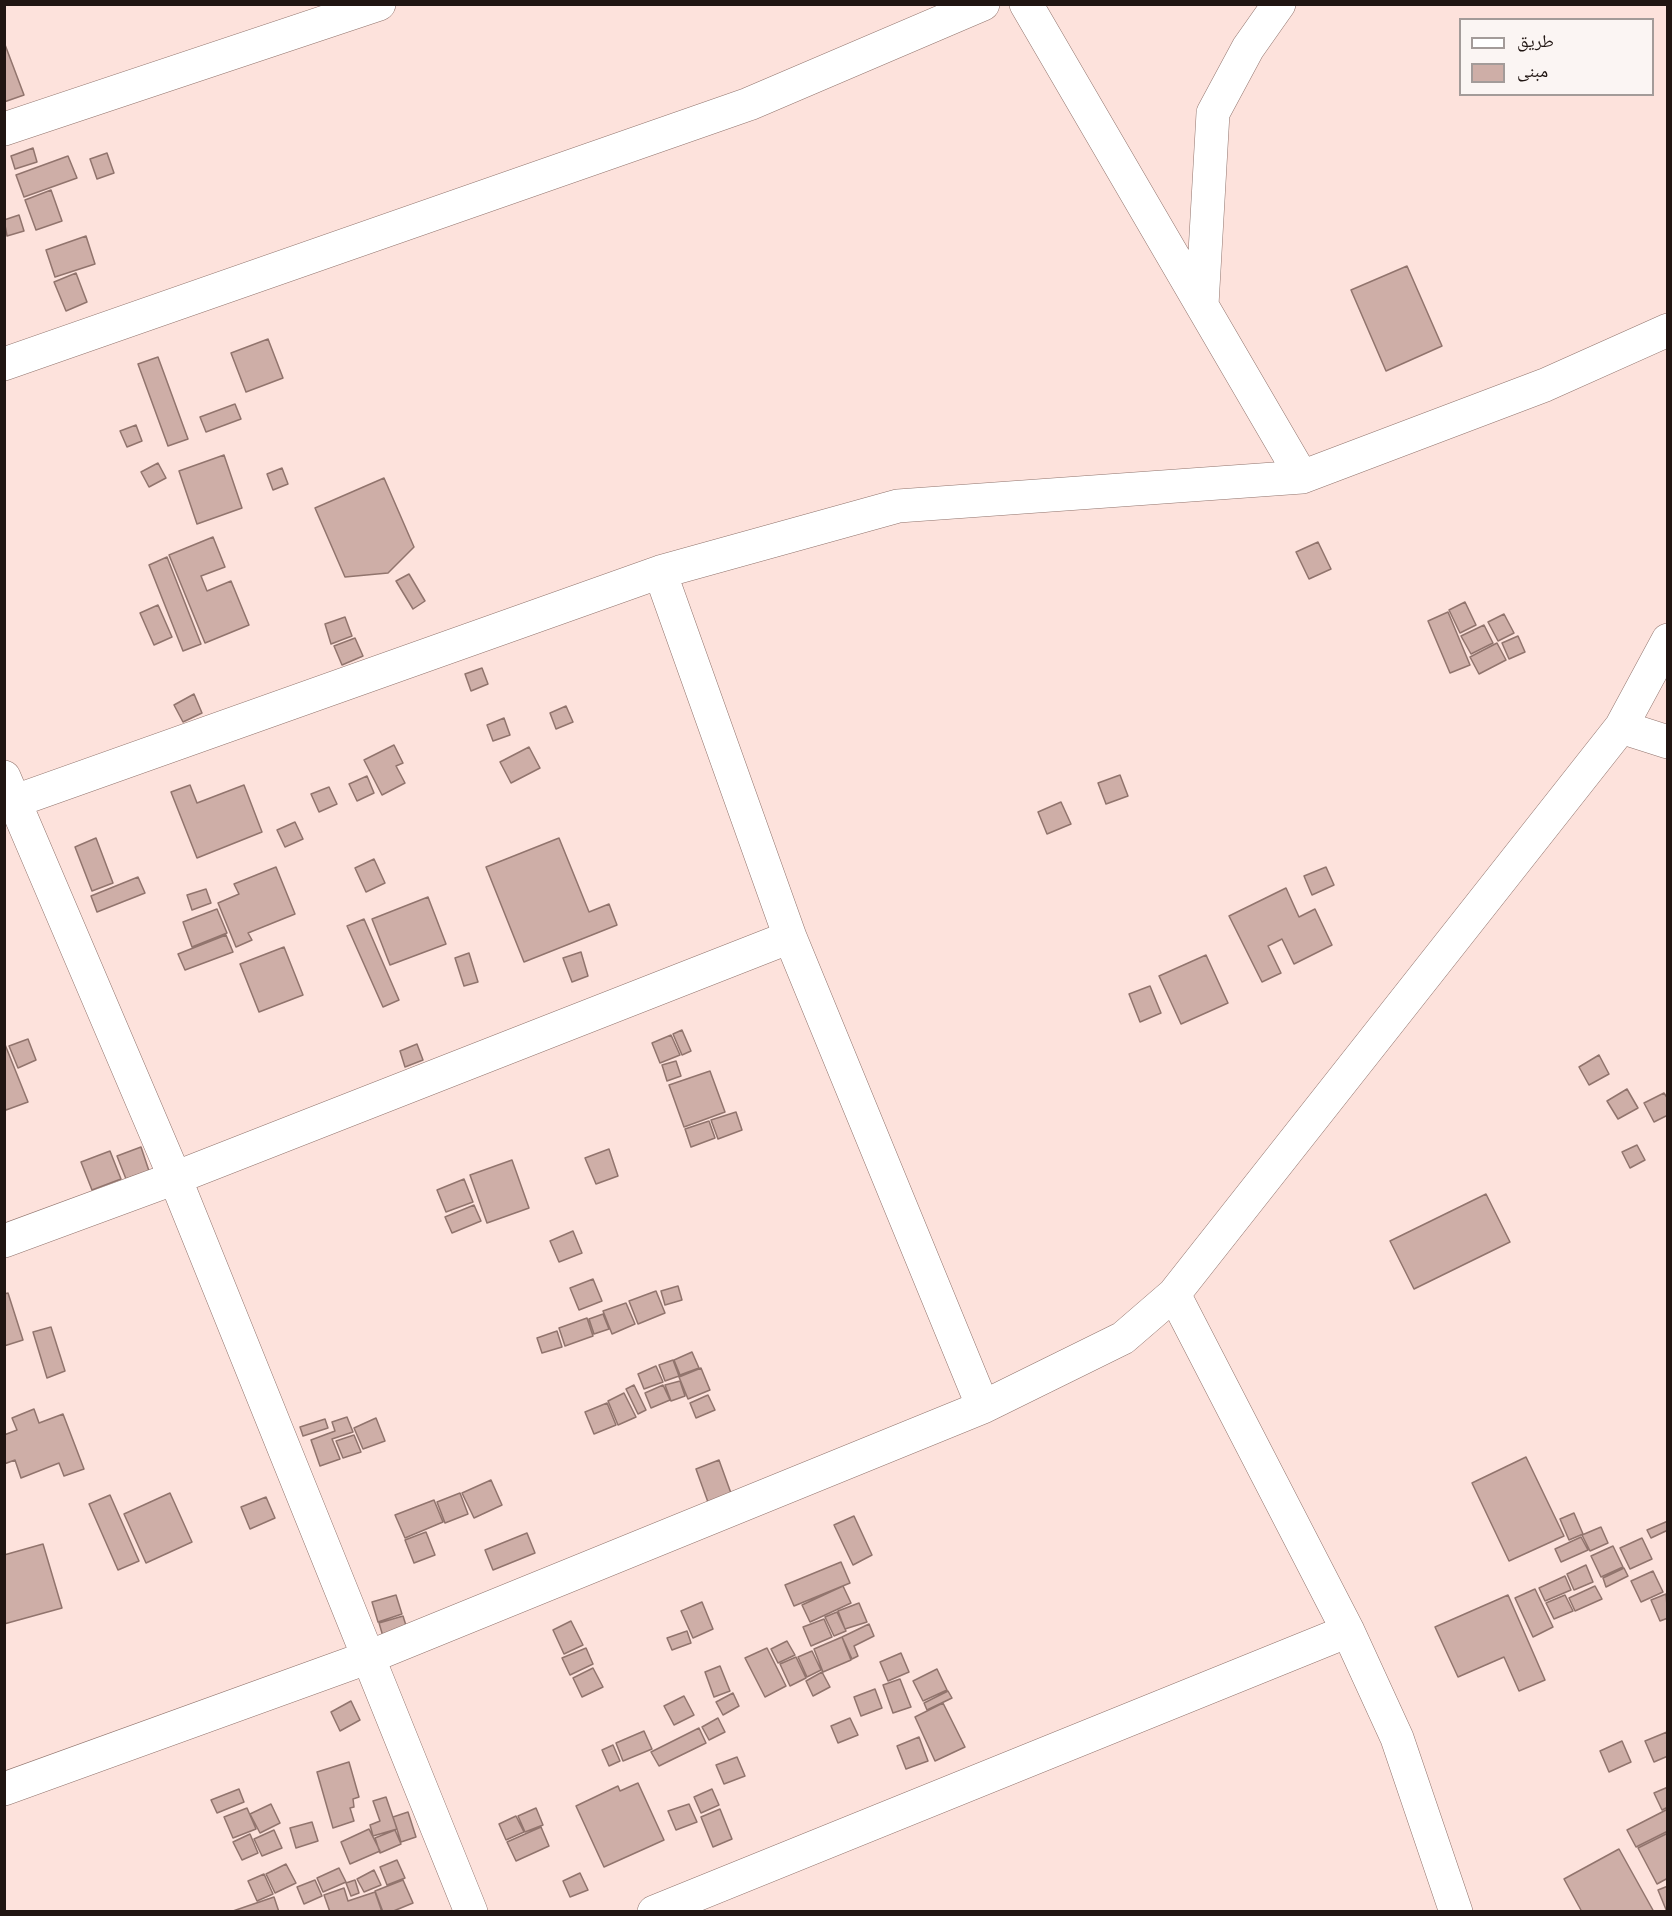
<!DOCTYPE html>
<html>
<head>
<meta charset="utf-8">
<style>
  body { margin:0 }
  #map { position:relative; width:1672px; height:1916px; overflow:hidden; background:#fde2dc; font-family:Barlow,"Noto Naskh Arabic",sans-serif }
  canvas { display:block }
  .frame { position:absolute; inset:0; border:6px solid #201512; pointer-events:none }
  .legend { position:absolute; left:1459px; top:18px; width:195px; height:78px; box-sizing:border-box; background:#fbf5f3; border:2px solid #a39b99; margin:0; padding:8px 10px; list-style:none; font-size:18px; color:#201512 }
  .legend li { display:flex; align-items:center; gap:12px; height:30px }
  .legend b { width:30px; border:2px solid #a39b99 }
</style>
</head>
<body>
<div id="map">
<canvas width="1672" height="1916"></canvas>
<div class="frame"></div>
<ul class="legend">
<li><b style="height:8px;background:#fff"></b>طريق</li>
<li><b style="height:16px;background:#ceaea7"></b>مبنى</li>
</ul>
</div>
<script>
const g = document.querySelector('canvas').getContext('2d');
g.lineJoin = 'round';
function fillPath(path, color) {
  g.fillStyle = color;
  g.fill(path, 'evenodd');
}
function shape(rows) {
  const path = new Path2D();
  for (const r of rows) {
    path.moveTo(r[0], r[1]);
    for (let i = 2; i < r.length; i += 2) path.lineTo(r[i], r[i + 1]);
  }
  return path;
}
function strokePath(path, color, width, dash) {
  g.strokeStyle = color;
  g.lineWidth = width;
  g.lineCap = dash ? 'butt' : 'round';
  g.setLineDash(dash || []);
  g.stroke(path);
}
const building = shape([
  [4,42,24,95,4,102,4,42],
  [33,148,37,162,15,169,11,156,33,148],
  [107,153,114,173,97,179,90,159,107,153],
  [68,156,77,178,24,197,16,175,68,156],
  [51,190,62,221,36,230,25,200,51,190],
  [19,215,24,231,7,236,4,220,19,215],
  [86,236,95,264,55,277,46,250,86,236],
  [1407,266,1442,346,1386,371,1351,290,1407,266],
  [76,273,87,302,66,311,54,282,76,273],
  [268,339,283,378,246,392,231,353,268,339],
  [158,357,188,439,168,446,138,364,158,357],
  [235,404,241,419,206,432,200,417,235,404],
  [136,425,142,441,127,447,120,431,136,425],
  [224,455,242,508,197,524,179,471,224,455],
  [158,463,166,478,149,487,141,472,158,463],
  [282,468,288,484,273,490,267,474,282,468],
  [384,478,414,547,388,573,345,577,315,508,384,478],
  [213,537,225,567,201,576,207,591,231,581,249,625,205,643,169,555,213,537],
  [1318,542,1331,569,1309,579,1296,552,1318,542],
  [167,557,201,644,183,651,149,565,167,557],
  [409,574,425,601,413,609,396,581,409,574],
  [1465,602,1476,625,1460,633,1449,610,1465,602],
  [158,605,172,637,154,645,140,613,158,605],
  [1448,612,1470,665,1450,673,1428,621,1448,612],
  [1504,614,1514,633,1498,641,1488,622,1504,614],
  [345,617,352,636,331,644,325,624,345,617],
  [1484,625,1493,643,1471,654,1461,636,1484,625],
  [1518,636,1525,652,1509,659,1502,643,1518,636],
  [355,638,363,656,342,665,334,646,355,638],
  [1497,643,1506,660,1479,674,1470,657,1497,643],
  [482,668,488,684,471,691,465,674,482,668],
  [194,694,202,713,183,722,174,705,194,694],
  [566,706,573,722,556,729,550,713,566,706],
  [504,718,510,735,493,741,487,725,504,718],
  [394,745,403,763,396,766,405,783,382,795,364,760,394,745],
  [529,747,540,768,511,783,500,762,529,747],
  [1120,775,1128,796,1106,804,1098,783,1120,775],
  [367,776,374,793,357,801,349,784,367,776],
  [190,785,197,803,244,785,262,832,197,858,171,792,190,785],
  [329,787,337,804,319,812,311,794,329,787],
  [1061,802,1071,824,1047,834,1038,812,1061,802],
  [295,822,303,839,285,847,277,830,295,822],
  [96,838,113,883,92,891,75,847,96,838],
  [559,838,589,912,609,904,617,925,524,962,486,867,559,838],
  [374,859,385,883,366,892,355,868,374,859],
  [276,867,295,914,248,933,252,940,236,947,218,903,239,894,234,884,276,867],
  [1326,867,1334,885,1312,895,1304,876,1326,867],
  [138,877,145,893,97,912,91,896,138,877],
  [1286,888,1299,917,1315,909,1332,945,1294,964,1282,939,1268,946,1281,973,1262,982,1229,916,1286,888],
  [206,889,211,903,192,910,187,895,206,889],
  [428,897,446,944,390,965,372,919,428,897],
  [217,909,227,933,192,947,183,922,217,909],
  [364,919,399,1000,383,1007,347,926,364,919],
  [226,935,233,952,185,970,178,954,226,935],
  [284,947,303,995,259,1012,240,964,284,947],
  [581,952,588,976,572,982,563,958,581,952],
  [469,953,478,982,464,986,455,958,469,953],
  [1206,955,1228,1003,1181,1024,1159,976,1206,955],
  [1150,986,1161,1013,1140,1022,1129,994,1150,986],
  [682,1030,691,1051,682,1055,673,1034,682,1030],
  [671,1035,680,1055,660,1063,652,1043,671,1035],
  [28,1039,36,1060,18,1068,9,1046,28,1039],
  [4,1042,28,1102,6,1110,4,1105,4,1042],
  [417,1044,423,1060,405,1067,400,1051,417,1044],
  [1599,1055,1609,1074,1589,1085,1579,1067,1599,1055],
  [676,1061,681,1076,667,1081,662,1065,676,1061],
  [710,1071,725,1112,684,1127,669,1085,710,1071],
  [1627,1089,1638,1108,1618,1119,1607,1101,1627,1089],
  [1664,1093,1668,1099,1668,1115,1654,1122,1644,1103,1664,1093],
  [736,1112,742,1130,718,1139,711,1120,736,1112],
  [709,1121,715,1138,691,1147,685,1129,709,1121],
  [1637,1145,1645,1160,1630,1168,1622,1152,1637,1145],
  [141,1147,149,1171,126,1179,117,1156,141,1147],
  [609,1149,618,1176,596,1184,585,1158,609,1149],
  [110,1151,121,1179,92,1190,81,1162,110,1151],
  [512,1160,529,1208,487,1223,470,1175,512,1160],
  [464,1179,473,1202,446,1212,437,1190,464,1179],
  [1486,1194,1510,1242,1414,1289,1390,1241,1486,1194],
  [474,1205,481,1221,452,1233,445,1217,474,1205],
  [573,1231,582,1253,559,1262,550,1241,573,1231],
  [593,1279,602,1301,579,1310,570,1288,593,1279],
  [678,1286,682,1300,665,1305,661,1291,678,1286],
  [656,1291,665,1313,638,1324,629,1301,656,1291],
  [8,1293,23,1340,4,1346,4,1294,8,1293],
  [626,1303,635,1324,612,1334,603,1311,626,1303],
  [603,1314,609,1329,594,1334,589,1319,603,1314],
  [587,1318,593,1336,565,1346,559,1328,587,1318],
  [51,1327,65,1371,47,1378,33,1332,51,1327],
  [557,1331,562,1347,542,1353,537,1338,557,1331],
  [692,1352,699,1368,680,1375,674,1360,692,1352],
  [673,1360,679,1376,665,1381,659,1365,673,1360],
  [656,1366,663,1382,644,1389,638,1374,656,1366],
  [701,1368,710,1390,688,1399,679,1377,701,1368],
  [680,1381,685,1396,671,1401,665,1385,680,1381],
  [634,1385,646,1410,638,1414,626,1389,634,1385],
  [663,1385,670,1400,651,1408,645,1393,663,1385],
  [624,1393,636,1417,618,1425,608,1401,624,1393],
  [708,1395,715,1410,696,1418,690,1403,708,1395],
  [607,1403,616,1425,594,1434,585,1412,607,1403],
  [34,1409,39,1423,63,1414,84,1469,64,1476,59,1463,21,1478,15,1460,4,1464,4,1435,17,1430,12,1418,34,1409],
  [347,1417,353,1432,332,1439,340,1459,320,1466,311,1440,335,1431,332,1422,347,1417],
  [376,1418,385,1441,363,1449,354,1428,376,1418],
  [325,1419,328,1428,303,1436,300,1427,325,1419],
  [354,1435,361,1452,343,1458,336,1441,354,1435],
  [1526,1457,1564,1536,1509,1561,1472,1483,1526,1457],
  [719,1460,732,1496,709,1505,696,1469,719,1460],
  [491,1480,502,1505,474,1518,462,1493,491,1480],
  [170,1493,192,1542,146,1563,124,1514,170,1493],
  [460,1493,468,1514,445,1523,437,1502,460,1493],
  [110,1495,139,1561,118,1570,89,1504,110,1495],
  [266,1497,275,1518,250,1529,241,1507,266,1497],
  [434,1500,443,1522,405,1538,395,1515,434,1500],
  [1574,1513,1583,1534,1569,1540,1560,1519,1574,1513],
  [854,1516,872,1555,853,1565,834,1525,854,1516],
  [1668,1521,1668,1530,1651,1538,1647,1530,1668,1521],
  [1601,1527,1608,1543,1590,1551,1582,1535,1601,1527],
  [426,1532,435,1555,414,1563,405,1540,426,1532],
  [527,1533,535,1553,493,1570,485,1550,527,1533],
  [1581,1537,1588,1550,1561,1562,1555,1549,1581,1537],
  [1642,1538,1652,1559,1630,1569,1620,1548,1642,1538],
  [43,1544,62,1608,4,1624,4,1555,43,1544],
  [1613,1546,1623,1567,1601,1577,1591,1556,1613,1546],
  [841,1562,850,1583,794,1606,785,1585,841,1562],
  [1586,1565,1593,1582,1574,1590,1567,1574,1586,1565],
  [1624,1568,1628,1576,1606,1587,1603,1578,1624,1568],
  [1653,1571,1663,1592,1641,1602,1631,1581,1653,1571],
  [1565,1576,1571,1590,1545,1601,1539,1588,1565,1576],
  [843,1586,851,1603,810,1622,802,1605,843,1586],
  [1595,1586,1602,1599,1575,1611,1569,1598,1595,1586],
  [1535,1589,1553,1627,1533,1637,1515,1598,1535,1589],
  [1666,1594,1668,1618,1660,1621,1651,1600,1666,1594],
  [396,1595,402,1614,378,1622,372,1602,396,1595],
  [1508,1595,1545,1680,1519,1691,1504,1657,1458,1677,1435,1627,1508,1595],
  [1565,1595,1573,1611,1554,1619,1546,1603,1565,1595],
  [702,1602,713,1629,693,1638,681,1611,702,1602],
  [859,1603,867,1622,845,1629,838,1611,859,1603],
  [837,1612,846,1631,834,1636,825,1617,837,1612],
  [403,1616,409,1635,385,1643,379,1623,403,1616],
  [824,1619,832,1637,811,1646,803,1627,824,1619],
  [571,1621,583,1645,564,1654,553,1630,571,1621],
  [869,1624,874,1636,854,1646,858,1656,852,1659,842,1637,869,1624],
  [687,1631,691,1643,672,1650,667,1638,687,1631],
  [842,1637,851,1660,823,1672,814,1649,842,1637],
  [787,1641,795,1655,778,1663,771,1649,787,1641],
  [586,1648,593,1664,570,1675,562,1658,586,1648],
  [767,1648,786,1686,765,1697,745,1658,767,1648],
  [812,1651,821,1670,807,1677,798,1657,812,1651],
  [901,1653,909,1672,888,1681,880,1662,901,1653],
  [796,1657,806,1678,790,1686,780,1664,796,1657],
  [720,1666,730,1691,714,1697,705,1672,720,1666],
  [593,1668,603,1687,582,1697,573,1678,593,1668],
  [937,1669,947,1690,923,1701,913,1681,937,1669],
  [822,1672,830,1687,813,1696,806,1681,822,1672],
  [900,1679,911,1707,893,1713,883,1685,900,1679],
  [875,1689,882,1708,861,1716,854,1697,875,1689],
  [948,1691,952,1698,927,1710,924,1703,948,1691],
  [733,1693,739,1706,723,1715,716,1702,733,1693],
  [684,1696,694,1715,674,1725,664,1706,684,1696],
  [351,1701,360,1720,340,1731,331,1712,351,1701],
  [943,1703,965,1747,935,1761,915,1717,943,1703],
  [718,1718,725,1732,709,1740,702,1727,718,1718],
  [850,1718,858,1735,838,1743,831,1726,850,1718],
  [699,1728,706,1743,659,1766,651,1752,699,1728],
  [644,1731,652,1749,623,1761,616,1743,644,1731],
  [1667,1732,1668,1756,1654,1762,1645,1741,1667,1732],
  [919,1737,928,1761,906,1769,897,1746,919,1737],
  [1622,1741,1631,1762,1609,1772,1600,1751,1622,1741],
  [613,1745,620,1761,609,1766,602,1750,613,1745],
  [737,1757,745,1776,724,1784,716,1765,737,1757],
  [349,1762,359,1797,353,1799,354,1807,350,1808,354,1821,333,1828,317,1772,349,1762],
  [638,1783,664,1840,604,1867,576,1806,618,1786,620,1791,638,1783],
  [1668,1787,1668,1807,1662,1810,1654,1793,1668,1787],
  [239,1789,244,1802,217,1813,211,1800,239,1789],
  [712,1789,719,1805,701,1813,694,1797,712,1789],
  [386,1797,397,1829,373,1836,370,1825,380,1821,373,1801,386,1797],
  [271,1804,280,1823,260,1833,250,1814,271,1804],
  [689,1804,697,1822,676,1830,668,1811,689,1804],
  [247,1808,256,1829,233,1838,224,1817,247,1808],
  [536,1808,543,1825,525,1832,518,1816,536,1808],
  [720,1809,732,1839,713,1847,701,1817,720,1809],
  [1668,1809,1668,1831,1636,1847,1627,1830,1668,1809],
  [408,1812,416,1837,401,1842,393,1817,408,1812],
  [516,1816,524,1832,506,1840,499,1824,516,1816],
  [312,1822,318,1841,296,1848,290,1828,312,1822],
  [541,1827,549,1846,516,1861,507,1842,541,1827],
  [369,1829,380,1851,350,1864,341,1842,369,1829],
  [274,1830,282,1848,262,1856,254,1839,274,1830],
  [395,1830,401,1844,380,1853,375,1838,395,1830],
  [1668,1833,1668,1878,1657,1884,1638,1848,1668,1833],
  [250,1834,258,1853,242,1860,233,1842,250,1834],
  [1619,1849,1654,1912,1582,1912,1564,1879,1619,1849],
  [397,1860,405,1878,387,1885,380,1867,397,1860],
  [286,1864,296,1883,275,1893,266,1874,286,1864],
  [339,1868,346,1882,323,1892,317,1878,339,1868],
  [374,1870,381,1885,364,1892,357,1879,374,1870],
  [580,1873,588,1890,570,1897,563,1881,580,1873],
  [264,1874,273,1894,257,1901,248,1881,264,1874],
  [315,1880,322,1896,304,1904,297,1887,315,1880],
  [355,1880,359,1893,351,1896,346,1883,355,1880],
  [403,1880,413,1903,391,1912,383,1912,375,1891,403,1880],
  [1668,1886,1668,1912,1667,1912,1658,1890,1668,1886],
  [344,1888,348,1901,375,1892,382,1912,330,1912,324,1895,344,1888],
  [274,1897,279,1912,230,1912,274,1897]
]);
fillPath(building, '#ceaea7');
strokePath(building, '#91746d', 1.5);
const street = shape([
  [1026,4,1302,477],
  [4,129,379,4],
  [1202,305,1213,113,1248,48,1279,4],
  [4,364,749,104,983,4],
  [660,572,790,937,983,1407],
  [1621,727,1668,742],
  [4,777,175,1178,471,1912],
  [4,805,660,572,898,506,1302,477,1545,385,1668,330],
  [4,1241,175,1178,790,937],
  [1174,1294,1348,1631,1397,1738,1456,1912],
  [4,1789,369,1657,983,1407,1123,1338,1174,1294,1621,727,1668,640],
  [654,1912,1348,1631]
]);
strokePath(street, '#90736c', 34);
strokePath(street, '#fff', 33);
</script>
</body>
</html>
